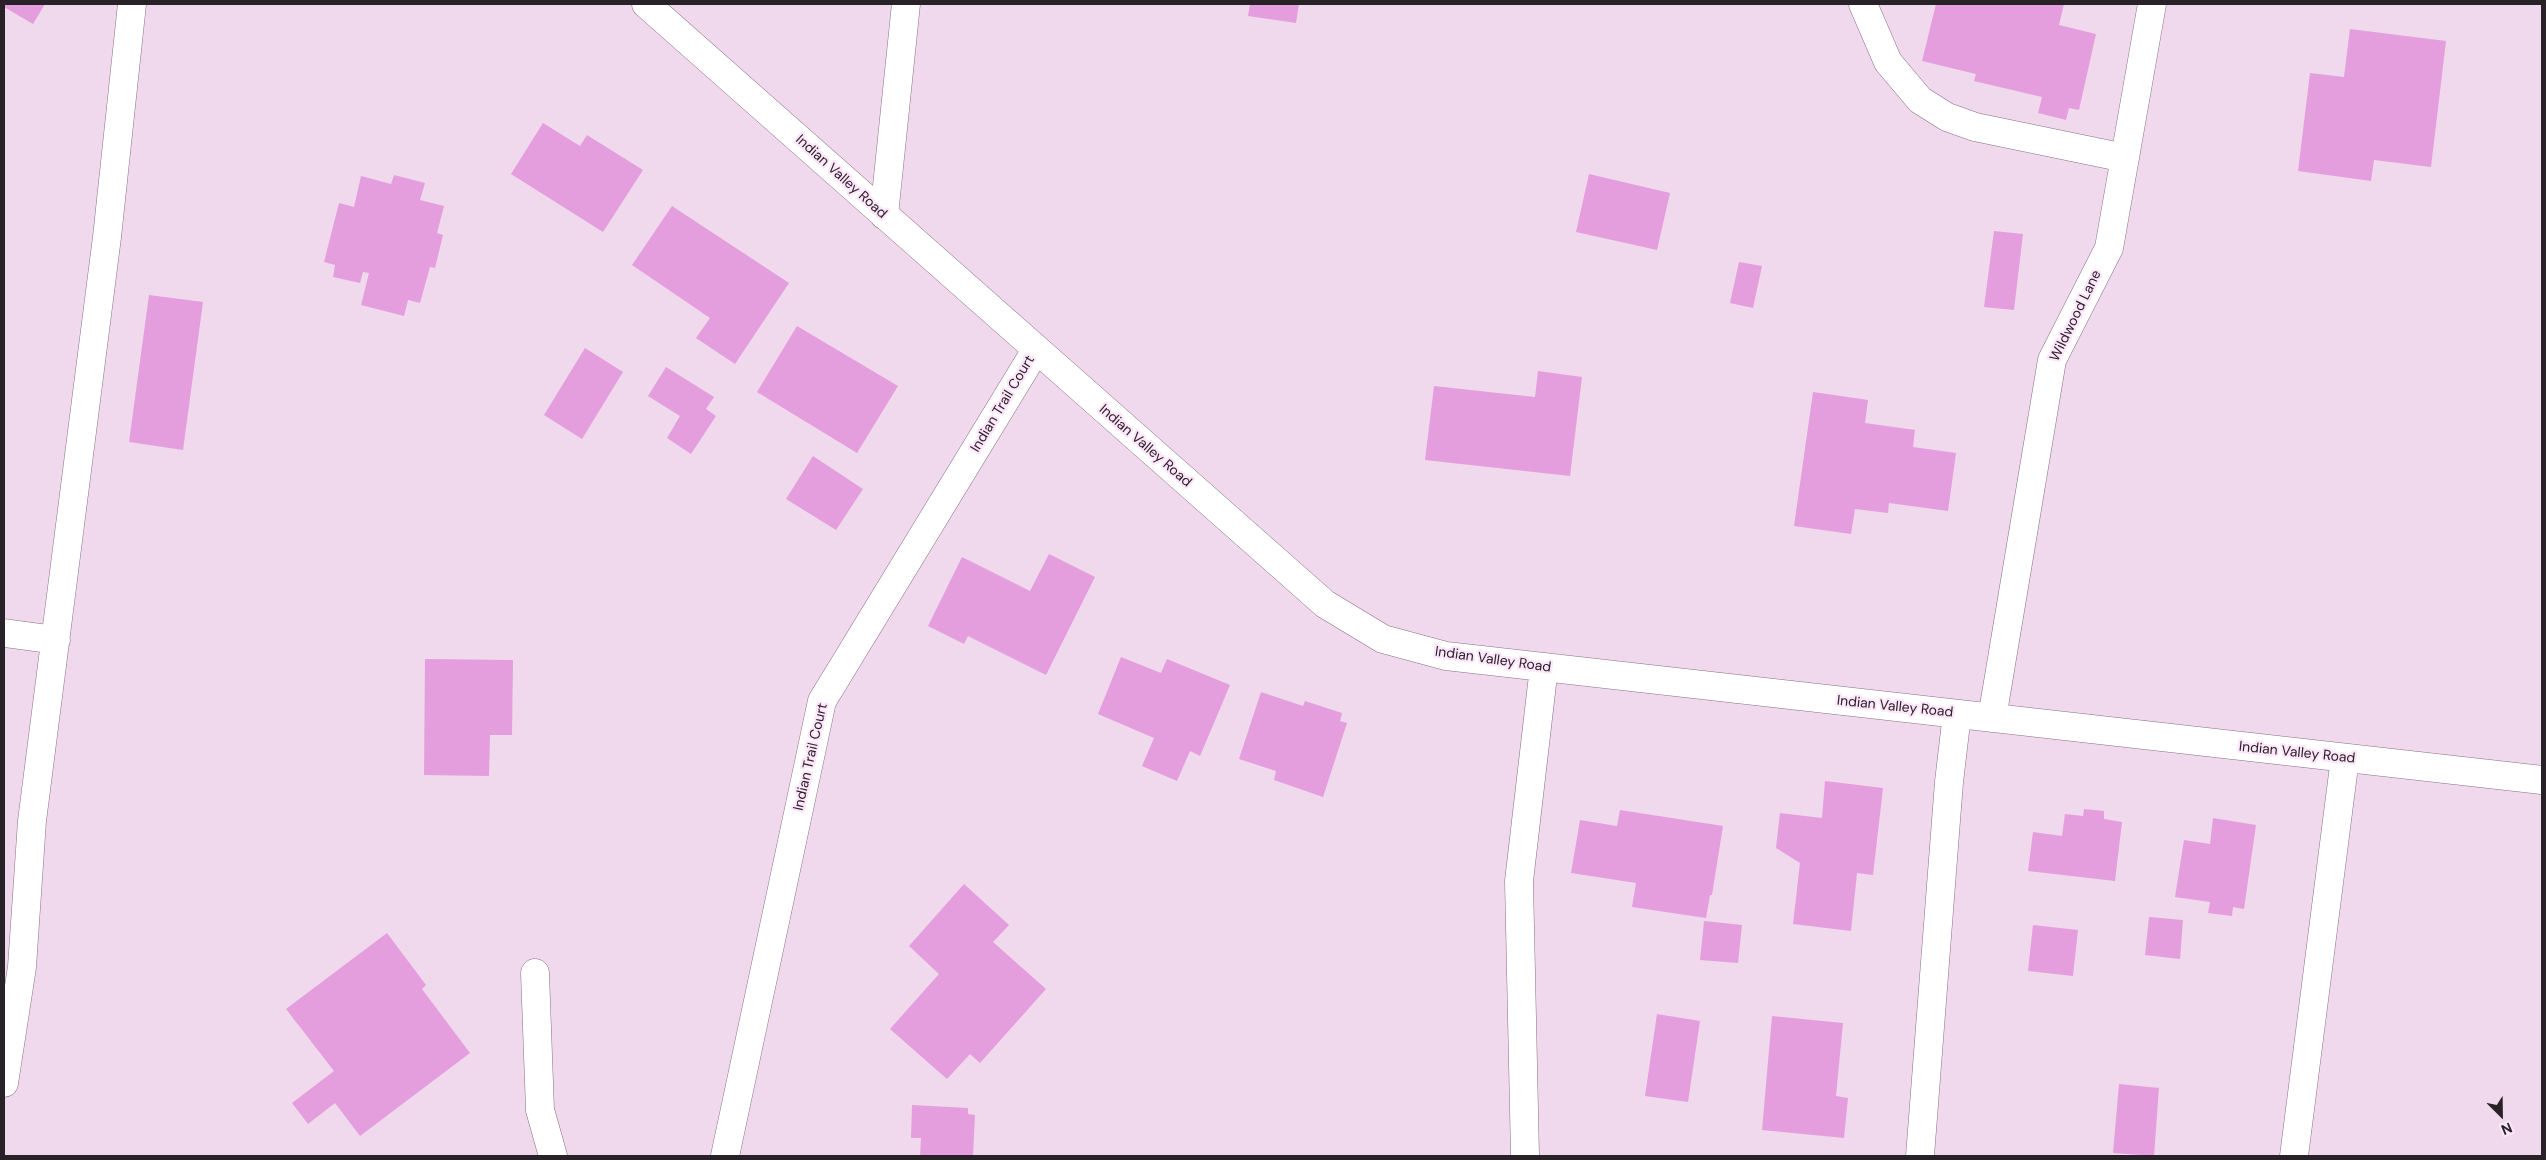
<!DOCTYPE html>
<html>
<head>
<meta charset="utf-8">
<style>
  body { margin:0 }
  #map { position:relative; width:2546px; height:1160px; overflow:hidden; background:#f0d8ed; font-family:"DM Sans",sans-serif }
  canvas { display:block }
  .frame { position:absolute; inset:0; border:5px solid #292128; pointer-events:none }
  .north { position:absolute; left:2476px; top:1090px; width:50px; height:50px; -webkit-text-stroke:4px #fde5fa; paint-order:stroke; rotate:157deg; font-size:14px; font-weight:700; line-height:20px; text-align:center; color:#292128 }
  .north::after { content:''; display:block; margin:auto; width:18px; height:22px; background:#292128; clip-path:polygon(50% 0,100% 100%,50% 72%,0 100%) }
</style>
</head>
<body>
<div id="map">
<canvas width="2546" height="1160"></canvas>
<div class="frame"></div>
<div class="north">N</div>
</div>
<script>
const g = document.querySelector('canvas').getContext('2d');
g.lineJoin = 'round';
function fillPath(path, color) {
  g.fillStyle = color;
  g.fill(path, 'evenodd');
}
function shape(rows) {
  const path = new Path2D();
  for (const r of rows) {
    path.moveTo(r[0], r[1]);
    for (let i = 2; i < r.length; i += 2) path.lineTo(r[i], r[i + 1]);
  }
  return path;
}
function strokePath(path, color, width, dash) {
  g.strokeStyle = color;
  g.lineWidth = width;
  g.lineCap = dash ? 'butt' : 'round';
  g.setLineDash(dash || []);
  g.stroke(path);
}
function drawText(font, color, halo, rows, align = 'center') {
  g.font = font + ' "DM Sans",sans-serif';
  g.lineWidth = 4.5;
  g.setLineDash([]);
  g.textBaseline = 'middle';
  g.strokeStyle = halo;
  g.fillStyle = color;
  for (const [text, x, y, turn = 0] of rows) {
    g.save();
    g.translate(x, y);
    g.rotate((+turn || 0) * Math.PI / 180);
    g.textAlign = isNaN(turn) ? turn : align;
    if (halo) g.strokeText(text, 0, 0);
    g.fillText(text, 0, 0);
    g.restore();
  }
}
fillPath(shape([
  [4,4,45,4,33,24,4,7],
  [1250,4,1299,4,1296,23,1248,16],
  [1936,4,2064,4,2059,25,2096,34,2079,110,2069,108,2066,120,2038,113,2042,97,1974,81,1976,74,1922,61],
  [2350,29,2446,41,2431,167,2374,160,2371,181,2298,171,2310,73,2344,77],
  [543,123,580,146,587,135,643,170,603,232,511,174],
  [1589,174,1670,193,1657,250,1576,232],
  [394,175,425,183,420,200,444,206,437,233,443,235,435,268,430,267,420,303,408,300,404,316,361,305,369,273,363,272,360,283,333,277,335,265,324,262,339,203,354,207,361,176,391,184],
  [672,206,789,283,735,364,696,338,710,318,632,265],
  [1994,231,2023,234,2014,310,1984,307],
  [1739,262,1762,266,1753,308,1730,303],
  [149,295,203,302,183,450,129,442],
  [797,326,898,386,857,453,757,392],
  [585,348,623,372,582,439,544,415],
  [666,367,714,397,706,409,716,416,691,454,667,438,680,416,648,396],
  [1538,371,1582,377,1570,476,1425,460,1434,386,1535,397],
  [1813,392,1868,400,1865,423,1915,430,1913,447,1956,453,1948,511,1889,503,1888,513,1855,509,1851,534,1794,526],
  [813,456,863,489,836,530,786,499],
  [1049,554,1095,577,1046,675,968,636,964,644,928,626,962,557,1030,591],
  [1121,657,1161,673,1167,659,1230,685,1200,756,1190,751,1177,781,1142,766,1154,738,1098,714],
  [425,659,513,660,512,735,490,735,489,776,424,775],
  [1261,692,1303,706,1305,701,1342,713,1340,721,1347,723,1323,797,1274,780,1276,771,1239,759],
  [1825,781,1883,788,1873,875,1857,873,1851,931,1793,924,1800,863,1776,848,1780,813,1822,818],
  [2084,809,2104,811,2104,819,2122,822,2115,881,2028,871,2033,832,2062,836,2065,814,2083,816],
  [1620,810,1723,826,1712,895,1710,895,1706,918,1632,907,1636,883,1571,873,1580,820,1617,826],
  [2213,818,2256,825,2244,909,2233,907,2232,916,2208,913,2210,902,2175,897,2184,840,2210,844],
  [964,884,1009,925,993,942,1046,989,980,1063,970,1054,947,1079,890,1029,939,974,909,946],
  [2149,917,2183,920,2180,959,2145,955],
  [1704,921,1742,925,1738,963,1700,960],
  [2033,925,2078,930,2073,976,2028,971],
  [387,933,426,985,422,989,470,1053,360,1136,335,1103,308,1124,292,1103,334,1071,286,1009],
  [1657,1014,1700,1021,1688,1102,1645,1096],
  [1772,1016,1843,1023,1836,1096,1848,1098,1844,1138,1762,1130],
  [2119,1084,2159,1088,2154,1156,2113,1153],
  [912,1105,968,1108,968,1114,975,1115,973,1156,920,1156,921,1138,911,1138]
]), '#e49edd');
const minor = shape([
  [646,4,1325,604,1383,639,1446,656,2542,780],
  [1863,4,1888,62,1920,100,1947,117,1975,127,2125,158],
  [884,215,906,4],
  [4,633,56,640],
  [1992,718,2052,360,2109,248,2152,4],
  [535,973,540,1110,553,1156],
  [4,1083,22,967,32,821,107,237,132,4],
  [725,1156,822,701,1036,350],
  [1525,1156,1519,881,1544,667],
  [1920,1156,1949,782,1957,714],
  [2294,1156,2345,758]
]);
strokePath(minor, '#877184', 29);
strokePath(minor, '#fff', 28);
drawText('14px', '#292128', '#fde5fa', [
  ["Indian Valley Road",841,177,42],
  ["Wildwood Lane",2076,316,-64],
  ["Indian Trail Court",1003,404,-59],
  ["Indian Valley Road",1145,446,41],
  ["Indian Valley Road",1493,660,8],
  ["Indian Valley Road",1895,707,6],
  ["Indian Valley Road",2297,753,6],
  ["Indian Trail Court",811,757,-77]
]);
</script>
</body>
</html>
